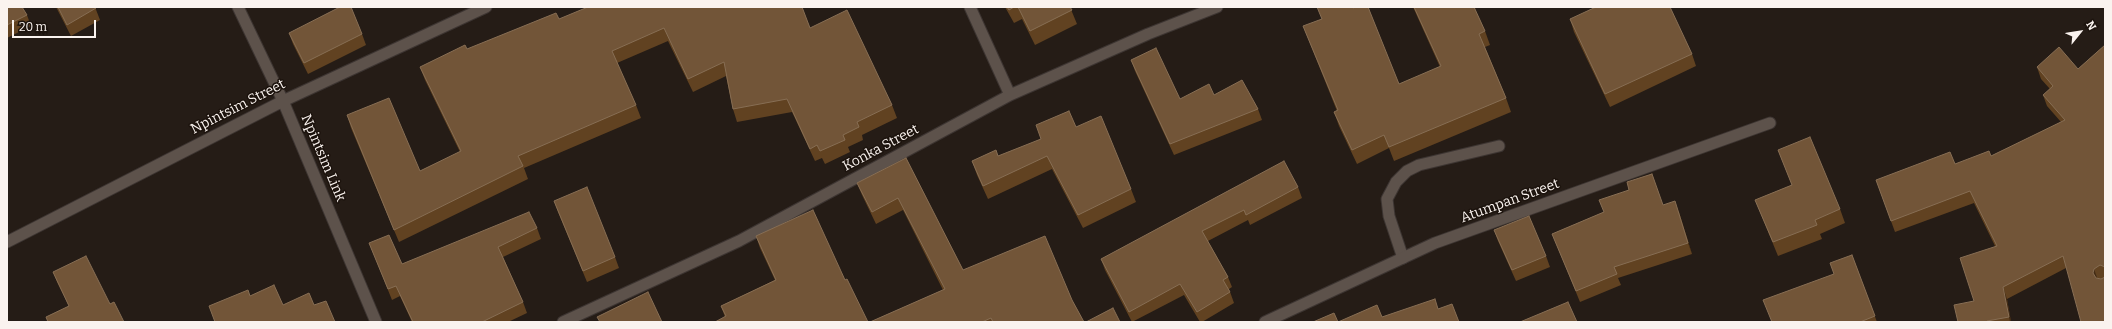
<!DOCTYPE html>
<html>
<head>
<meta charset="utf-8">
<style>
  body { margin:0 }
  #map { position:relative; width:2112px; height:329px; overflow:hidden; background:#251c16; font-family:Bitter,serif }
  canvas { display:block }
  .frame { position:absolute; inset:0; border:8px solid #faf3ef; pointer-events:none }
  .north { position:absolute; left:2060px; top:12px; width:40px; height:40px; -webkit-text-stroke:3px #1c130d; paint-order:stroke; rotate:60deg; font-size:11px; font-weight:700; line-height:16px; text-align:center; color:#faf3ef }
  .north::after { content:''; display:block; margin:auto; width:14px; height:18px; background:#faf3ef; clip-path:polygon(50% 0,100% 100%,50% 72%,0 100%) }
  .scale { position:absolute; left:12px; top:20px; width:84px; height:18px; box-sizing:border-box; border:2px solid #faf3ef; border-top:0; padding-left:5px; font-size:12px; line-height:14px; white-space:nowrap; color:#faf3ef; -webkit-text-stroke:3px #1c130d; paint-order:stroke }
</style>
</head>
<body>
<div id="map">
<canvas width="2112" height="329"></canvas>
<div class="frame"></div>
<div class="north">N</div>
<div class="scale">20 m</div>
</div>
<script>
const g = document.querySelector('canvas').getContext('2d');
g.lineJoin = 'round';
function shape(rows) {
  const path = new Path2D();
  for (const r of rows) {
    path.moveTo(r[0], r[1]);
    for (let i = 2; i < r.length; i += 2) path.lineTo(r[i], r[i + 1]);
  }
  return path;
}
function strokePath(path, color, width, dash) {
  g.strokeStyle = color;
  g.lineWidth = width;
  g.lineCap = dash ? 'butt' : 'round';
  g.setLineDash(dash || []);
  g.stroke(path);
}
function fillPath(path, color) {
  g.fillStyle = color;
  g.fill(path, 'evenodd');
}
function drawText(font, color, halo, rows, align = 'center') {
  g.font = font + ' Bitter,serif';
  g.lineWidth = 3;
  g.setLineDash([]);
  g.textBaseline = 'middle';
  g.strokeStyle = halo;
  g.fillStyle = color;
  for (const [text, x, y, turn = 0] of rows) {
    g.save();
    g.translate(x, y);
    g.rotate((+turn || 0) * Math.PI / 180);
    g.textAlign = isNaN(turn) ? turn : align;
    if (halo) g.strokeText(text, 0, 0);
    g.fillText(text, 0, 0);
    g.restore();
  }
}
const service = shape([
  [1403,258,1389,216,1387,199,1396,182,1407,171,1419,165,1499,146]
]);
const minor = shape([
  [238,7,283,101,376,322],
  [970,7,1010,95],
  [7,242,283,101,486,7],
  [563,322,739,241,1010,95,1148,34,1217,7],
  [1265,322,1435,243,1770,123]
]);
strokePath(service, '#3d3532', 13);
strokePath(minor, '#3d3532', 13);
strokePath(service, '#5d524b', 11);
strokePath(minor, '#5d524b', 11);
fillPath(shape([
  [7,7,27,15,31,26,7,38],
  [56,7,95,7,100,20,71,36],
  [1005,7,1070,7,1077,24,1035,45,1022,19,1014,23],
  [1413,7,1474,7,1485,31,1490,45,1485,47,1506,98,1511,112,1394,161,1389,148,1357,164,1339,126,1334,112,1337,111,1303,26,1399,84,1440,67],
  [559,19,810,28,892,105,897,118,862,135,863,140,848,147,850,152,825,164,822,158,815,161,792,112,737,122,733,109,726,76,693,92,668,41,617,63,636,105,641,118,524,168,528,179,399,242,351,128,347,115,420,171,460,152,425,80,420,67,467,49],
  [1570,19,1692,54,1696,66,1610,107,1574,32],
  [289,33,362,34,366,45,308,74,293,44],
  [2105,45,2105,322,2066,268,2007,299,2011,322,1958,322,1974,301,1995,246,1974,203,1895,232,1876,180,1955,164,1991,156,2061,122,2047,106,2043,95,2050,89,2041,79,2037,67,2078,69],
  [1131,60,1180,99,1214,95,1258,109,1262,120,1174,155,1135,71],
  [1076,127,1131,189,1136,202,1083,228,1052,169,988,199,977,175,972,161,998,156],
  [1778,150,1840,209,1845,223,1820,234,1822,239,1778,256,1755,200,1792,185],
  [906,158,963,270,1072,300,1084,322,870,322,943,290,903,210,876,224,862,195,857,183],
  [1298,187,1302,198,1250,225,1248,220,1208,241,1228,277,1232,287,1229,289,1234,303,1202,322,1200,322,1184,295,1132,322,1105,270,1101,259],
  [554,201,615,257,619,268,587,282,558,212],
  [1663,205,1679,212,1692,254,1618,278,1621,285,1580,302,1552,234,1604,212],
  [537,228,541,239,503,257,523,302,527,313,508,322,412,322,400,296,392,300,369,243,402,264],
  [1494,230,1546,256,1550,267,1516,281,1498,241],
  [756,236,845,280,725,317,721,306,775,280,760,248],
  [1852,255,1877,322,1772,322,1834,274],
  [53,272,110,304,124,322,48,322,46,317,69,306,57,282]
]), '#614221');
fillPath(shape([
  [1675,201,1679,212,1692,254,1688,243],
  [2094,269,2098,280,2097,284,2093,273],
  [2003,287,2007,299,2011,322,2010,322]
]), '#422b14');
const building = shape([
  [7,7,22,7,27,15,7,25,7,7],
  [58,7,95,7,96,8,67,25,58,7],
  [340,7,351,7,362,34,304,63,289,33,340,7],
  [588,7,802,7,810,28,847,10,892,105,857,122,859,127,843,135,845,140,820,151,817,145,810,149,787,99,733,109,724,62,688,79,664,28,612,51,636,105,518,156,523,166,394,230,347,115,389,98,420,171,461,151,420,67,465,45,467,49,556,13,559,19,588,7],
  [1007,7,1014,7,1009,10,1007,7],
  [1018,7,1070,7,1072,10,1030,31,1018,7],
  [1317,7,1353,7,1353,8,1355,7,1368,7,1399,84,1441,66,1414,7,1474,7,1485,31,1479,34,1506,98,1389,147,1384,135,1352,150,1334,112,1338,110,1303,26,1322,19,1317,7],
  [1596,7,1670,7,1692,54,1605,94,1570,19,1596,7],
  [2105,45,2105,267,2100,265,2094,269,2093,273,2096,278,2101,279,2105,277,2105,322,2081,322,2063,256,2003,287,2009,317,1987,321,1988,322,1958,322,1954,305,1974,301,1960,258,1997,246,1970,191,1891,221,1876,180,1950,152,1955,164,1989,151,1991,156,2065,120,2043,95,2053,86,2037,67,2059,47,2078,69,2105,45],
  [1156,48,1180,99,1209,84,1214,95,1242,80,1258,109,1170,144,1131,60,1156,48],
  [1069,111,1076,127,1101,116,1131,189,1078,215,1047,156,983,186,972,161,996,150,998,156,1041,139,1036,125,1069,111],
  [1810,137,1840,209,1815,220,1817,225,1773,242,1755,200,1792,185,1778,150,1810,137],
  [906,158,963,270,1045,236,1072,300,1084,322,993,322,991,318,982,322,870,322,945,289,898,198,872,212,857,183,906,158],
  [1284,161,1298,187,1246,215,1244,210,1202,231,1228,277,1223,280,1230,292,1197,312,1180,284,1129,312,1101,259,1284,161],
  [1652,174,1663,205,1675,201,1688,243,1614,267,1617,274,1576,291,1552,234,1604,212,1599,200,1629,190,1627,182,1652,174],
  [587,187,615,257,583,271,554,201,587,187],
  [813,210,845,280,847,279,868,322,715,322,726,316,721,306,776,280,756,236,813,210],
  [529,212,537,228,498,247,523,302,482,322,413,322,396,286,388,289,369,243,389,235,402,264,529,212],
  [1529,216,1546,256,1512,270,1494,230,1529,216],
  [1852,255,1875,316,1860,322,1772,322,1763,300,1834,274,1830,263,1852,255],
  [86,256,110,304,114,302,124,322,48,322,46,317,69,306,53,272,86,256],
  [274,285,283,305,309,293,314,305,326,301,335,322,215,322,209,306,248,290,250,296,274,285],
  [648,292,662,322,600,322,597,317,648,292],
  [1435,299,1438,309,1452,304,1459,322,1313,322,1334,313,1338,322,1377,305,1382,317,1435,299],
  [1568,302,1577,322,1520,322,1568,302],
  [1113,308,1120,322,1086,322,1113,308]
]);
fillPath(building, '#725538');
strokePath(building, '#876e54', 1);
drawText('14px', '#faf3ef', '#1c130d', [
  ["Npintsim Street",238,107,-27],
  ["Konka Street",881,148,-28],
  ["Npintsim Link",323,158,67],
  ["Atumpan Street",1510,201,-20]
]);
</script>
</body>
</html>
